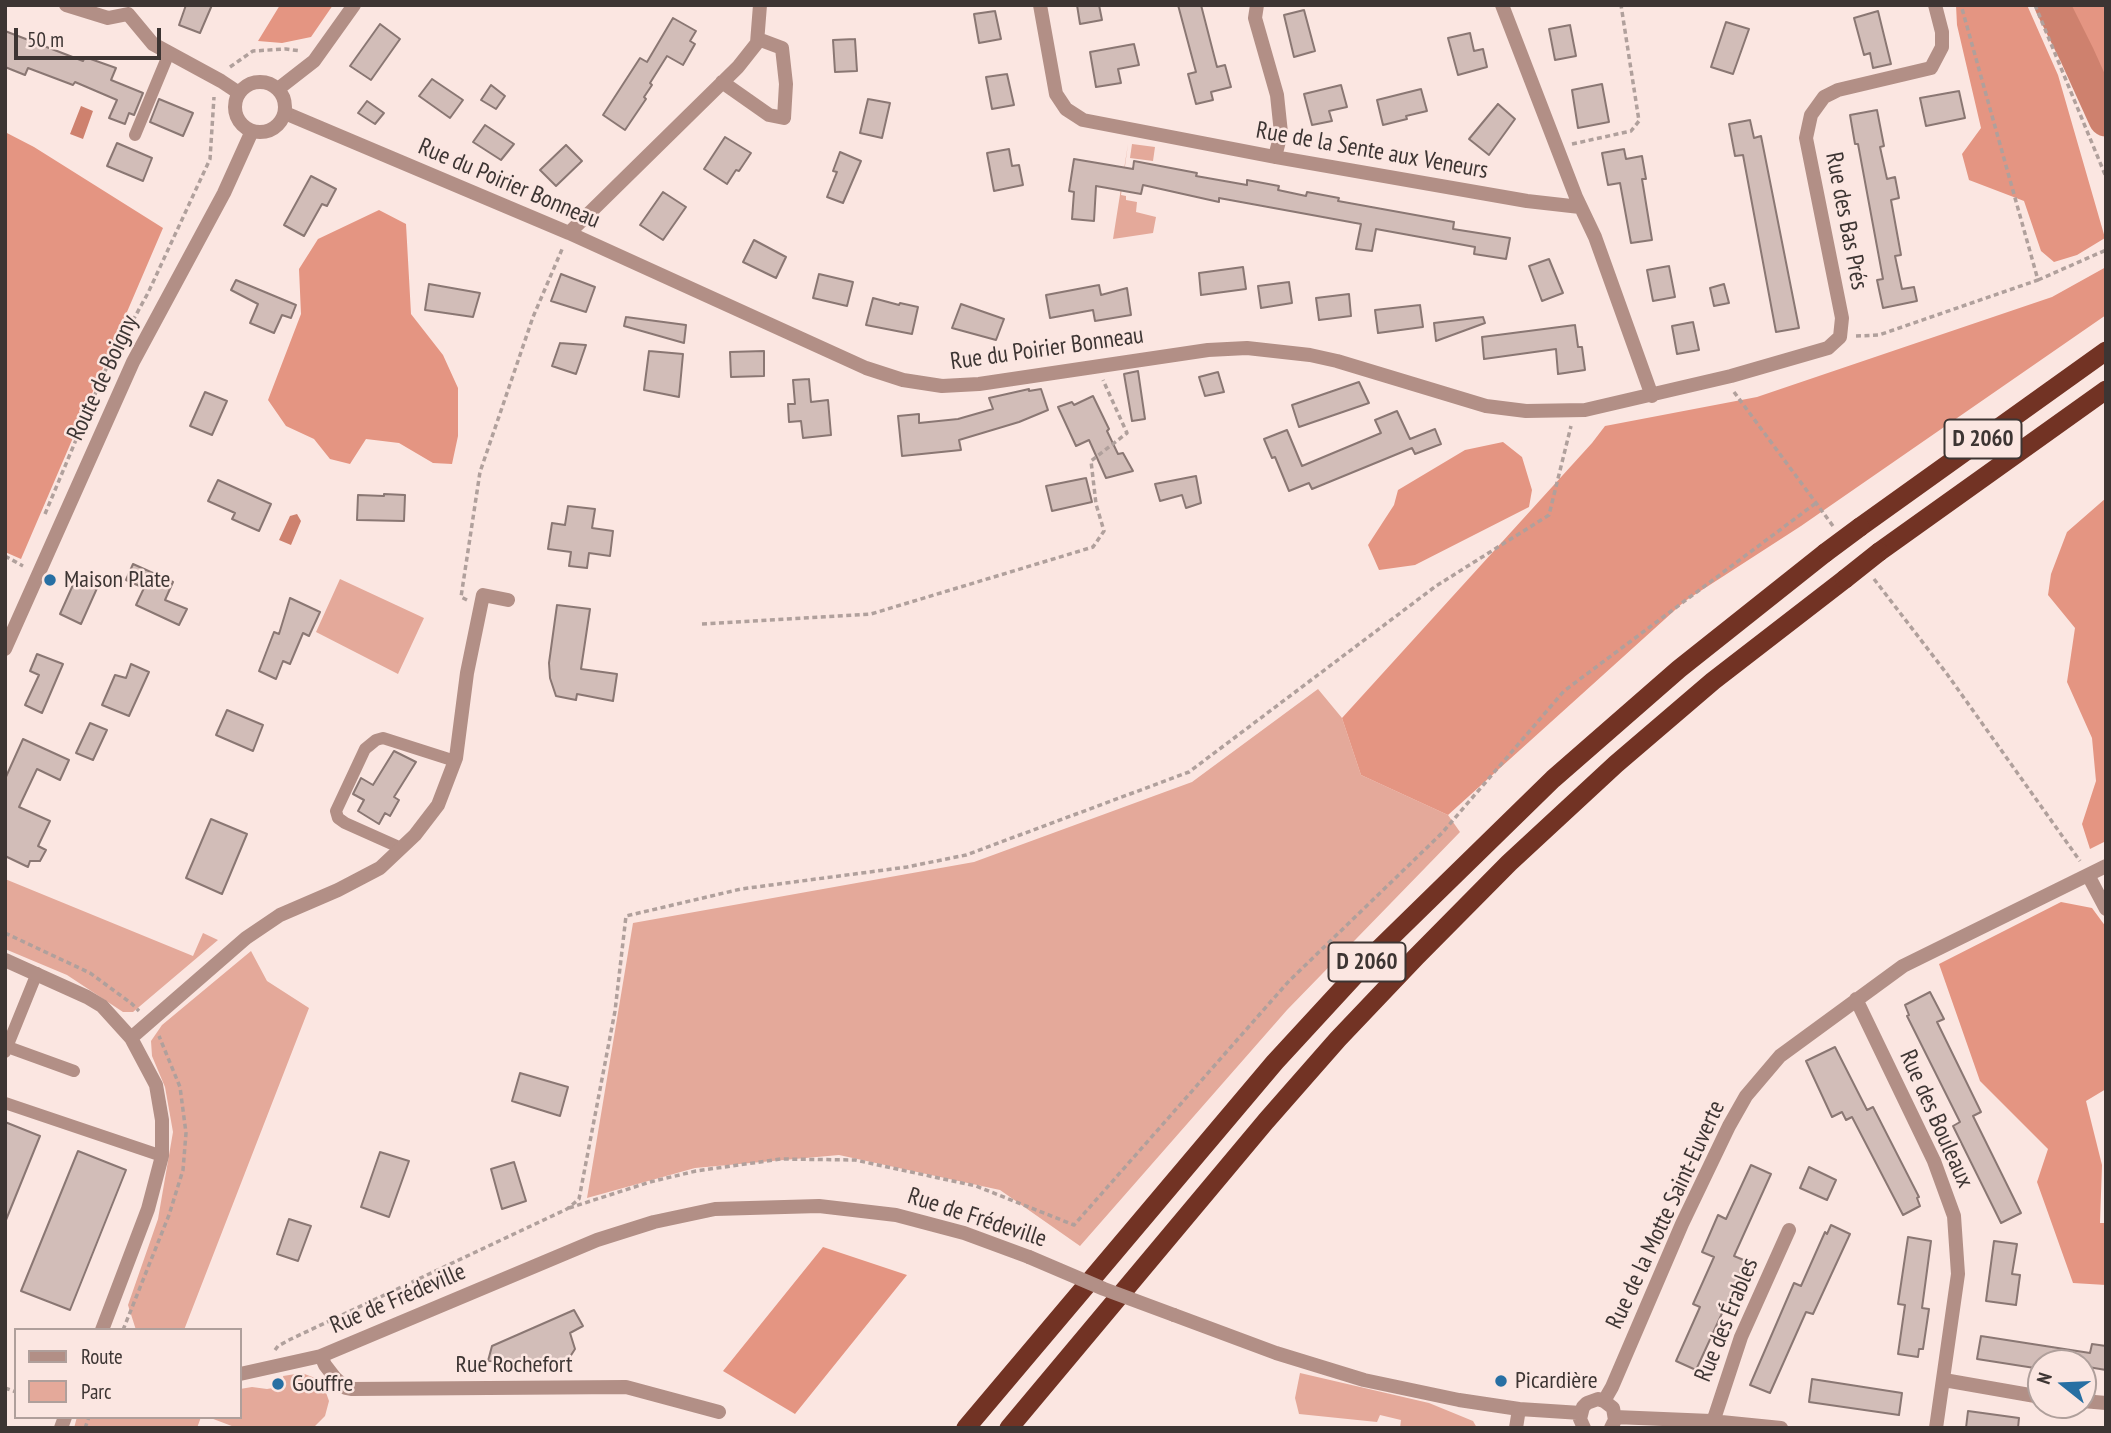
<!DOCTYPE html>
<html>
<head>
<meta charset="utf-8">
<style>
  body { margin:0 }
  #map { position:relative; width:2111px; height:1433px; overflow:hidden; background:#fbe6e1; font-family:"PT Sans Narrow",sans-serif }
  canvas { display:block }
  .frame { position:absolute; inset:0; border:7px solid #3d3533; pointer-events:none }
  .legend { position:absolute; left:14px; top:1328px; width:228px; height:91px; box-sizing:border-box; background:#fbe6e1; border:2px solid #af9f9b; margin:0; padding:9px 12px; list-style:none; font-size:21px; color:#3d3533 }
  .legend li { display:flex; align-items:center; gap:14px; height:35px }
  .legend b { width:35px; border:2px solid #af9f9b }
  .north { position:absolute; left:2027px; top:1349px; width:70px; height:70px; box-sizing:border-box; background:#fbe6e1; border:2px solid #af9f9b; border-radius:50%; rotate:288deg; font-size:19px; font-weight:700; line-height:28px; text-align:center; color:#3d3533 }
  .north::after { content:''; display:block; margin:auto; width:24px; height:32px; background:#276fa3; clip-path:polygon(50% 0,100% 100%,50% 72%,0 100%) }
  .scale { position:absolute; left:14px; top:28px; width:147px; height:32px; box-sizing:border-box; border:4px solid #3d3533; border-top:0; padding-left:9px; font-size:21px; line-height:24px; white-space:nowrap; color:#3d3533; -webkit-text-stroke:5px #fbe6e1; paint-order:stroke }
</style>
</head>
<body>
<div id="map">
<canvas width="2111" height="1433"></canvas>
<div class="frame"></div>
<ul class="legend">
<li><b style="height:9px;background:#b28f86"></b>Route</li>
<li><b style="height:19px;background:#e4a99a"></b>Parc</li>
</ul>
<div class="north">N</div>
<div class="scale">50 m</div>
</div>
<script>
const g = document.querySelector('canvas').getContext('2d');
g.lineJoin = 'round';
function fillPath(path, color) {
  g.fillStyle = color;
  g.fill(path, 'evenodd');
}
function shape(rows) {
  const path = new Path2D();
  for (const r of rows) {
    if (r.length === 3) {
      path.moveTo(r[0] + r[2], r[1]);
      path.arc(r[0], r[1], r[2], 0, 2 * Math.PI);
      continue;
    }
    path.moveTo(r[0], r[1]);
    for (let i = 2; i < r.length; i += 2) path.lineTo(r[i], r[i + 1]);
  }
  return path;
}
function strokePath(path, color, width, dash) {
  g.strokeStyle = color;
  g.lineWidth = width;
  g.lineCap = dash ? 'butt' : 'round';
  g.setLineDash(dash || []);
  g.stroke(path);
}
function drawText(font, color, halo, rows, align = 'center') {
  g.font = font + ' "PT Sans Narrow",sans-serif';
  g.lineWidth = 5;
  g.setLineDash([]);
  g.textBaseline = 'middle';
  g.strokeStyle = halo;
  g.fillStyle = color;
  for (const [text, x, y, turn = 0] of rows) {
    g.save();
    g.translate(x, y);
    g.rotate((+turn || 0) * Math.PI / 180);
    g.textAlign = isNaN(turn) ? turn : align;
    if (halo) g.strokeText(text, 0, 0);
    g.fillText(text, 0, 0);
    g.restore();
  }
}
fillPath(shape([
  [1128,144,1121,195,1126,196,1126,200,1137,202,1136,212,1156,217,1153,233,1113,239],
  [1132,144,1155,147,1153,161,1130,158],
  [340,579,424,618,398,674,316,632],
  [1318,689,1342,718,1361,775,1448,815,1460,832,1287,1010,1080,1246,1000,1190,839,1155,695,1168,587,1198,633,923,974,862,1192,782],
  [5,879,193,956,203,933,218,940,133,1012,123,1012,67,975,5,949],
  [251,951,267,981,309,1008,184,1330,136,1330,128,1305,158,1219,173,1132,165,1087,152,1056,151,1041,162,1025],
  [302,1373,315,1378,324,1387,329,1401,325,1416,313,1428,237,1428,208,1417,240,1417,240,1389,252,1387,267,1389,285,1386,283,1376],
  [1300,1373,1429,1403,1473,1421,1477,1428,1400,1428,1401,1420,1380,1415,1377,1422,1299,1414,1295,1398],
  [77,1417,201,1417,197,1428,74,1428]
]), '#e4a99a');
fillPath(shape([
  [280,5,333,5,311,37,282,43,258,41],
  [1956,5,2027,5,2058,75,2105,238,2077,255,2054,262,2041,251,2024,201,1969,180,1962,154,1981,128,1957,25],
  [2067,5,2106,5,2106,88],
  [5,132,34,147,163,228,21,559,5,552],
  [379,210,406,224,411,314,443,355,458,388,458,436,452,464,433,463,399,443,366,439,350,464,330,459,314,439,286,426,268,400,301,314,299,269,318,239],
  [2106,267,2106,315,1801,526,1685,601,1448,815,1361,775,1342,718,1592,443,1605,426,1757,397,2052,297],
  [1503,442,1522,457,1532,490,1529,507,1415,565,1379,570,1368,545,1394,505,1398,490,1465,450],
  [2106,498,2106,841,2090,849,2082,824,2096,781,2092,738,2067,682,2075,628,2048,595,2051,574,2067,532],
  [2061,902,2092,908,2106,927,2106,1089,2086,1101,2102,1165,2100,1223,2106,1223,2106,1285,2073,1283,2037,1182,2048,1149,1980,1081,1939,964],
  [823,1247,907,1275,795,1414,723,1371]
]), '#e49582');
fillPath(shape([
  [81,106,93,111,83,139,70,134],
  [297,514,301,521,291,545,279,540,290,516]
]), '#ce816e');
strokePath(shape([
  [2052,5,2077,55,2106,119]
]), '#ce816e', 35);
const building = shape([
  [186,5,212,5,200,33,179,25,186,5],
  [1077,5,1099,5,1102,20,1080,24,1077,5],
  [1178,5,1201,5,1217,67,1225,65,1231,87,1211,92,1213,100,1196,104,1188,74,1196,72,1178,5],
  [1304,10,1315,51,1294,57,1284,15,1304,10],
  [995,11,1001,39,979,43,974,14,995,11],
  [1878,11,1891,64,1873,68,1870,53,1864,55,1854,18,1878,11],
  [673,18,696,31,690,41,695,44,683,65,667,56,650,83,652,85,644,97,646,99,625,130,603,115,640,58,647,62,673,18],
  [1726,22,1749,29,1733,74,1711,67,1726,22],
  [380,24,400,39,371,80,350,66,380,24],
  [1570,25,1576,56,1555,60,1549,29,1570,25],
  [5,31,83,61,85,57,116,68,111,80,143,93,134,115,129,113,125,124,109,118,117,100,75,82,73,85,28,68,25,75,5,67,5,31],
  [1470,33,1474,51,1483,49,1487,67,1458,75,1448,38,1470,33],
  [855,39,857,71,835,72,833,40,855,39],
  [1134,44,1139,65,1118,69,1121,83,1096,87,1090,52,1134,44],
  [1007,74,1014,105,992,109,986,77,1007,74],
  [432,79,463,100,450,118,419,96,432,79],
  [1602,84,1609,122,1578,128,1572,90,1602,84],
  [491,85,505,96,496,109,481,100,491,85],
  [1341,85,1347,107,1329,111,1332,121,1312,125,1304,94,1341,85],
  [1421,89,1427,111,1406,116,1407,119,1383,125,1377,100,1421,89],
  [1959,91,1965,118,1926,126,1920,98,1959,91],
  [159,99,193,113,183,136,150,122,159,99],
  [868,99,890,103,882,138,860,133,868,99],
  [367,101,384,113,375,124,358,113,367,101],
  [1498,104,1515,119,1489,155,1469,139,1498,104],
  [1877,110,1884,146,1880,147,1887,179,1895,177,1899,198,1891,200,1901,255,1895,256,1902,289,1914,287,1917,301,1883,308,1877,280,1883,279,1858,144,1855,144,1850,115,1877,110],
  [1750,120,1754,138,1761,136,1799,328,1776,332,1743,155,1735,156,1729,124,1750,120],
  [485,125,514,144,501,160,473,142,485,125],
  [725,137,751,153,739,171,736,170,727,184,704,169,725,137],
  [117,143,152,158,143,181,107,166,117,143],
  [566,145,582,161,556,186,540,170,566,145],
  [1009,149,1012,166,1019,165,1023,185,994,191,987,153,1009,149],
  [1624,149,1626,159,1642,156,1646,179,1642,179,1652,240,1631,243,1620,183,1608,185,1602,153,1624,149],
  [840,152,861,161,843,203,827,197,837,172,833,171,840,152],
  [1074,159,1133,169,1134,161,1197,173,1196,176,1247,185,1247,180,1279,186,1278,190,1306,196,1307,192,1339,198,1338,201,1454,222,1453,229,1510,238,1506,259,1474,254,1475,247,1376,229,1372,251,1356,249,1361,224,1219,198,1219,202,1143,185,1141,194,1096,186,1094,221,1072,219,1074,192,1069,191,1074,159],
  [311,176,336,189,327,206,322,204,304,236,284,225,311,176],
  [663,192,686,207,663,240,640,225,663,192],
  [754,240,786,257,776,278,743,262,754,240],
  [1549,259,1563,293,1542,301,1529,266,1549,259],
  [1669,266,1675,297,1653,301,1647,270,1669,266],
  [1243,267,1246,289,1201,295,1199,273,1243,267],
  [561,274,595,287,586,312,551,301,561,274],
  [819,274,853,282,847,306,813,298,819,274],
  [236,280,296,305,291,318,282,315,274,333,250,323,258,304,231,290,236,280],
  [1289,282,1292,303,1261,308,1258,286,1289,282],
  [429,284,480,293,473,317,425,310,429,284],
  [1724,284,1729,303,1714,306,1710,288,1724,284],
  [1099,285,1101,295,1127,288,1131,315,1095,321,1093,310,1050,318,1046,295,1099,285],
  [1349,294,1351,316,1319,320,1316,298,1349,294],
  [873,298,899,305,900,303,918,307,912,334,866,325,873,298],
  [961,304,1004,319,996,340,952,328,961,304],
  [1420,305,1423,327,1378,333,1375,310,1420,305],
  [626,317,686,325,684,343,624,326,626,317],
  [1483,317,1485,323,1436,341,1434,323,1483,317],
  [1693,322,1699,350,1677,354,1672,326,1693,322],
  [1575,325,1578,347,1582,347,1585,370,1558,374,1556,349,1484,359,1482,337,1575,325],
  [560,343,586,345,576,374,552,366,560,343],
  [649,351,683,354,679,397,644,390,649,351],
  [764,351,764,376,731,377,730,352,764,351],
  [1138,371,1145,419,1132,421,1124,374,1138,371],
  [1218,372,1224,392,1205,396,1199,377,1218,372],
  [809,379,811,402,828,400,831,435,803,438,801,421,789,422,788,404,795,404,793,380,809,379],
  [1359,382,1369,403,1299,427,1292,405,1359,382],
  [1029,389,1029,391,1041,389,1048,410,1019,422,959,440,961,450,902,456,898,416,919,414,919,423,958,419,993,409,989,398,1029,389],
  [205,392,227,401,212,435,190,426,205,392],
  [1093,396,1109,429,1107,431,1118,454,1123,453,1133,471,1106,478,1089,440,1076,446,1058,407,1072,402,1074,405,1093,396],
  [1397,411,1410,439,1435,429,1441,444,1415,454,1412,448,1312,489,1309,483,1289,491,1275,457,1272,458,1264,439,1287,430,1302,466,1381,433,1375,420,1397,411],
  [1196,476,1201,503,1186,508,1182,495,1160,501,1155,484,1196,476],
  [1086,478,1092,502,1052,511,1046,486,1086,478],
  [218,480,271,504,259,531,232,519,235,513,208,501,218,480],
  [384,494,405,495,404,521,357,520,358,495,384,496,384,494],
  [568,506,595,509,592,528,613,531,610,556,589,553,587,568,569,566,571,552,548,549,552,523,565,525,568,506],
  [133,564,173,582,165,600,187,609,179,625,136,605,144,588,126,580,133,564],
  [77,576,98,586,81,624,60,614,77,576],
  [290,598,320,612,309,636,303,633,290,664,283,661,276,679,259,671,274,632,279,634,290,598],
  [557,605,590,609,581,669,617,674,613,701,577,694,576,700,556,696,550,678,549,663,557,605],
  [37,654,63,664,42,713,25,705,39,675,30,671,37,654],
  [131,664,149,672,129,716,102,705,115,675,126,678,131,664],
  [227,710,263,725,253,751,216,735,227,710],
  [90,723,107,730,93,760,76,753,90,723],
  [23,739,69,760,60,780,37,769,19,807,50,821,38,846,46,850,40,861,30,861,28,867,5,856,5,779,23,739],
  [394,751,416,762,394,797,399,800,390,816,385,813,379,824,358,811,364,800,353,794,361,778,373,785,394,751],
  [211,819,247,834,222,894,186,878,211,819],
  [1930,992,1944,1019,1937,1022,1981,1112,1973,1116,2021,1213,2001,1223,1953,1126,1960,1122,1907,1016,1909,1015,1905,1005,1930,992],
  [1835,1047,1867,1110,1873,1107,1919,1197,1917,1198,1920,1206,1903,1215,1852,1117,1846,1120,1842,1112,1832,1117,1806,1061,1835,1047],
  [520,1073,568,1087,560,1116,512,1101,520,1073],
  [5,1122,40,1136,6,1220,5,1220,5,1122],
  [78,1151,126,1170,70,1310,21,1291,78,1151],
  [380,1152,409,1161,389,1217,361,1207,380,1152],
  [514,1162,526,1201,502,1209,491,1169,514,1162],
  [1751,1165,1771,1174,1734,1256,1746,1261,1696,1370,1676,1361,1700,1307,1693,1304,1714,1257,1702,1252,1718,1215,1726,1219,1751,1165],
  [1809,1167,1836,1180,1827,1200,1800,1188,1809,1167],
  [289,1219,311,1226,298,1261,277,1254,289,1219],
  [1831,1225,1850,1234,1813,1314,1806,1312,1770,1393,1750,1385,1794,1283,1801,1286,1825,1232,1827,1234,1831,1225],
  [1908,1237,1931,1241,1922,1308,1929,1309,1923,1349,1919,1349,1918,1357,1898,1354,1905,1305,1898,1304,1908,1237],
  [1994,1241,2017,1244,2012,1274,2020,1275,2016,1305,1986,1301,1994,1241],
  [574,1310,583,1326,570,1333,575,1349,566,1363,488,1361,492,1346,574,1310],
  [1981,1336,2090,1353,2092,1344,2106,1346,2106,1370,2088,1367,2088,1363,2041,1363,2041,1369,1977,1359,1981,1336],
  [1812,1379,1902,1393,1899,1415,1809,1402,1812,1379],
  [1968,1411,2019,1418,2018,1428,1966,1428,1968,1411]
]);
fillPath(building, '#d2bdb8');
strokePath(building, '#8a7773', 2);
strokePath(shape([
  [2035,5,2106,177],
  [230,67,253,51,286,49,301,51],
  [1572,144,1631,131,1639,121,1621,5],
  [2038,280,2106,250],
  [1856,336,1879,335,2038,280,1961,5],
  [1734,392,1833,526],
  [45,514,104,373,148,293,210,159,214,97],
  [5,556,23,566],
  [1874,579,1947,674,2080,861],
  [467,600,461,597,480,472,533,317,563,247],
  [702,624,871,614,1093,547,1104,531,1096,504,1091,461,1127,433,1103,380],
  [5,933,90,973,131,1003,139,1011],
  [569,1208,650,1182,696,1171,781,1159,855,1160,976,1186,1074,1225,1289,981,1442,833,1564,691,1816,503],
  [123,1330,169,1215,183,1170,186,1133,180,1087,159,1036],
  [275,1350,278,1346,291,1339,567,1209,579,1199,615,1011,626,916,741,889,907,867,966,855,1189,772,1436,586,1549,515,1571,426],
  [5,1388,16,1392],
  [85,1428,89,1417]
]), '#b0a09c', 3.5, [5, 3.5]);
strokePath(shape([
  [135,135,169,53],
  [401,848,345,823,338,818,336,811,365,749,376,740,383,738,455,761],
  [5,1046,74,1071],
  [5,1052,37,973],
  [5,1103,162,1156]
]), '#b28f86', 12);
strokePath(shape([
  [66,5,108,18,128,14],
  [1040,5,1056,94,1066,109,1083,120,1275,157,1527,201,1580,207],
  [1257,5,1255,18,1277,95,1281,133,1275,157],
  [1502,5,1576,197,1595,237,1652,396],
  [128,14,153,44,221,81,239,93],
  [722,82,769,115,784,118,786,84,782,48,758,39],
  [285,113,569,233,866,368,903,380,942,386,979,384,1208,350,1247,348,1310,355,1337,361,1486,406,1526,411,1585,410,1731,376,1828,348,1840,337,1842,318,1806,138,1811,115,1824,97,1838,90,1931,68,1942,47,1942,32,1935,5],
  [569,233,738,67,757,43,760,5],
  [2088,875,2106,909],
  [5,960,87,997,102,1006,131,1038,156,1085,162,1120,162,1156,148,1209,102,1330],
  [1856,999,1934,1161,1954,1216,1958,1274,1936,1428],
  [131,1038,246,938,280,915,338,890,380,868,415,835,438,805,456,758,467,673,483,595,508,600],
  [1174,1315,1276,1353,1364,1380,1459,1400,1519,1409,1581,1413],
  [321,1356,325,1365,335,1378,346,1388,351,1389,626,1387,719,1412],
  [240,1374,321,1356,597,1240,654,1222,715,1209,819,1206,896,1215,964,1233,1029,1257],
  [1944,1380,2041,1397],
  [1604,1401,1612,1387,1682,1224,1729,1126,1746,1096,1780,1056,1903,966,2106,866],
  [2083,1401,2106,1403],
  [1615,1417,1711,1421,1781,1428],
  [61,1428,65,1417],
  [1516,1428,1519,1409],
  [1584,1428,1580,1419,1583,1407,1587,1403,1598,1399,1604,1401,1613,1408,1615,1420,1611,1428],
  [1711,1428,1741,1337,1789,1230]
]), '#b28f86', 14);
strokePath(shape([
  [260,107,25],
  [278,89,314,61,354,5],
  [5,649,133,362,224,193,252,131]
]), '#b28f86', 14);
strokePath(shape([
  [1860,527,2106,351],
  [1879,552,2106,390],
  [966,1428,1275,1062,1381,947,1553,779,1679,669,1825,553],
  [1009,1428,1266,1121,1338,1039,1416,957,1509,863,1616,764,1713,681,1845,579]
]), '#723324', 19);
strokePath(shape([
  [1029,1257,1104,1289,1174,1315]
]), '#b28f86', 14);
strokePath(shape([
  [1825,553,1860,527],
  [1845,579,1879,552]
]), '#723324', 19);
for (const [x, y, r, color] of [
  [50,580,7,"#276fa3"],
  [1501,1381,7,"#276fa3"],
  [278,1384,7,"#276fa3"]
]) {
  const dot = new Path2D();
  dot.arc(x, y, r, 0, 2 * Math.PI);
  g.fillStyle = color;
  g.fill(dot);
  strokePath(dot, '#fbe6e1', 2.5);
}
for (const [x, y, w] of [
  [1983,439,77],
  [1367,962,77]
]) {
  const box = new Path2D();
  box.roundRect(x - w / 2, y - 19.5, w, 39, 5);
  g.fillStyle = '#fbe6e1';
  g.fill(box);
  strokePath(box, '#3d3533', 2);
}
drawText('bold 23px', '#3d3533', null, [
  ["D 2060",1983,439],
  ["D 2060",1367,962]
]);
drawText('24px', '#3d3533', '#fbe6e1', [
  ["Rue de la Sente aux Veneurs",1372,151,10],
  ["Rue du Poirier Bonneau",509,184,23],
  ["Rue des Bas Prés",1846,221,79],
  ["Rue du Poirier Bonneau",1047,349,-8],
  ["Route de Boigny",103,378,-65],
  ["Rue des Bouleaux",1936,1119,66],
  ["Rue de la Motte Saint-Euverte",1666,1215,-65],
  ["Rue de Frédeville",977,1218,18],
  ["Rue de Frédeville",398,1299,-23],
  ["Rue des Érables",1727,1320,-68],
  ["Rue Rochefort",514,1365]
]);
drawText('24px', '#3d3533', '#fbe6e1', [
  ["Maison Plate",64,580],
  ["Picardière",1515,1381],
  ["Gouffre",292,1384]
], 'left');
</script>
</body>
</html>
